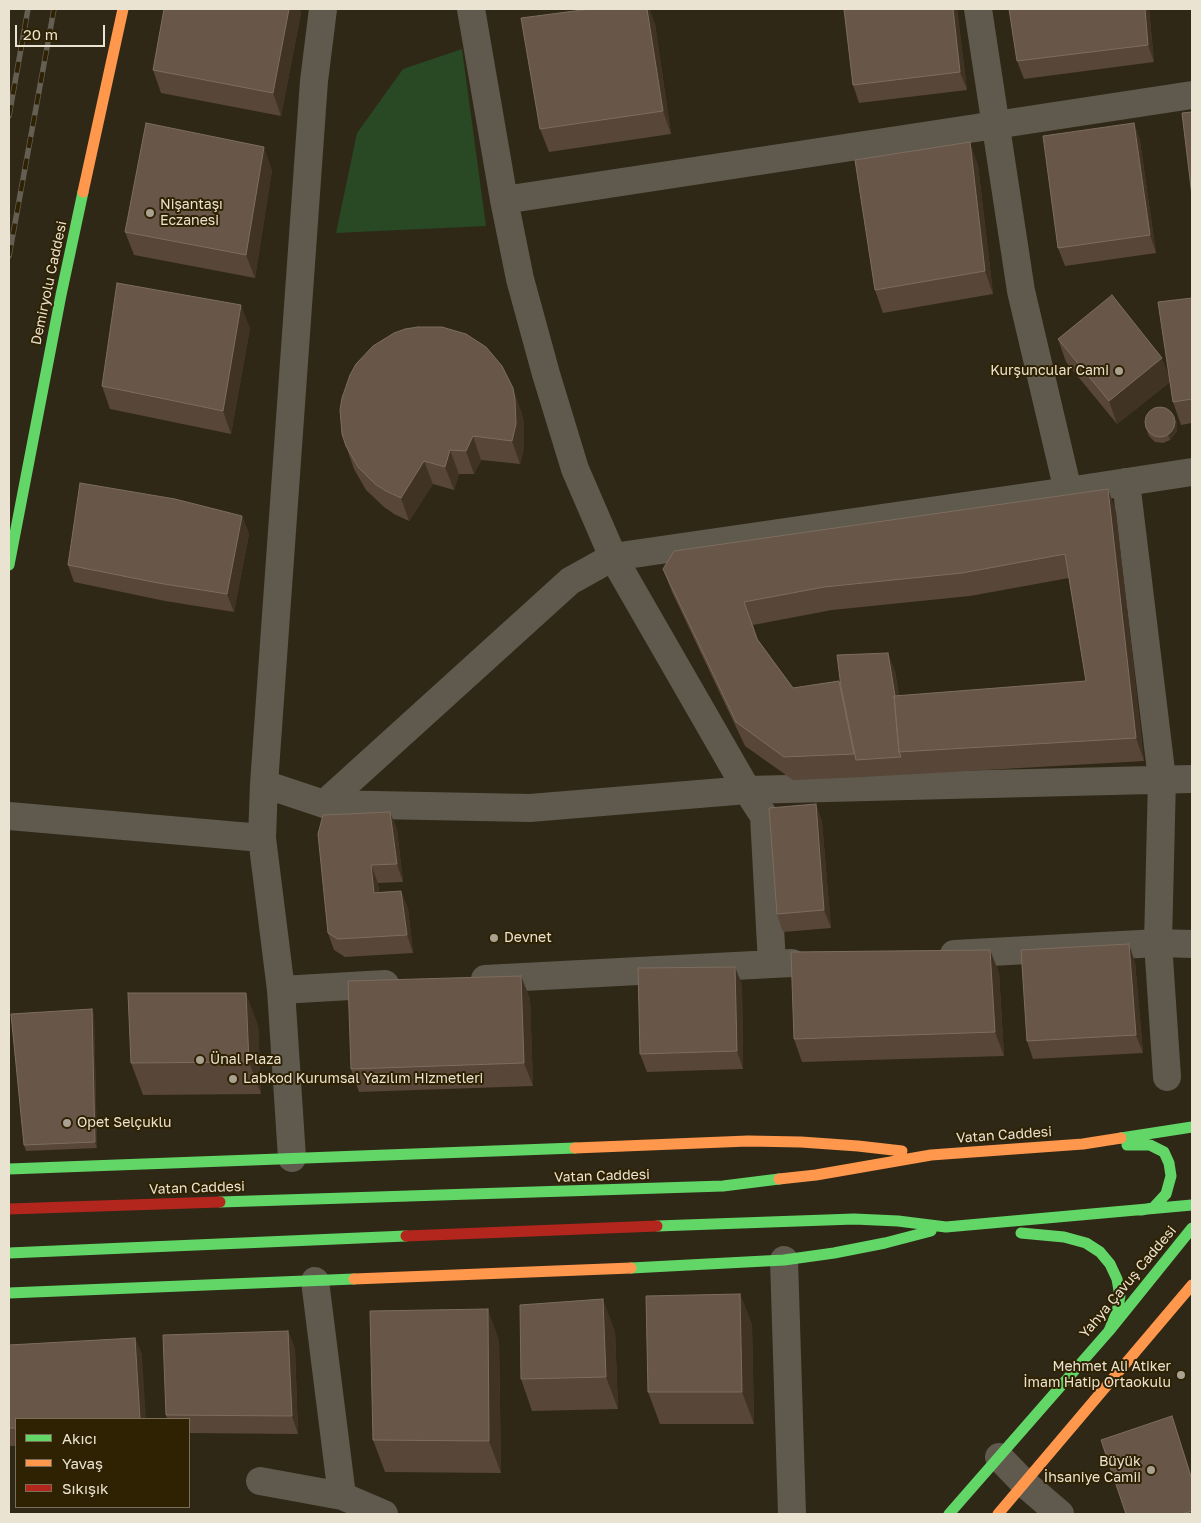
<!DOCTYPE html>
<html>
<head>
<meta charset="utf-8">
<style>
  body { margin:0 }
  #map { position:relative; width:1201px; height:1523px; overflow:hidden; background:#2f2817; font-family:"Golos Text",sans-serif }
  canvas { display:block }
  .frame { position:absolute; inset:0; border:10px solid #ebe3d2; pointer-events:none }
  .legend { position:absolute; left:15px; top:1418px; width:175px; height:90px; box-sizing:border-box; background:#2f2203; border:1px solid #7a6f56; margin:0; padding:6px 9px; list-style:none; font-size:15px; color:#ebe3d2 }
  .legend li { display:flex; align-items:center; gap:10px; height:25px }
  .legend b { width:25px; border:1px solid #7a6f56 }
  .scale { position:absolute; left:15px; top:25px; width:90px; height:22px; box-sizing:border-box; border:2px solid #ebe3d2; border-top:0; padding-left:6px; font-size:15px; line-height:18px; white-space:nowrap; color:#ebe3d2; -webkit-text-stroke:4px #2f2203; paint-order:stroke }
</style>
</head>
<body>
<div id="map">
<canvas width="1201" height="1523"></canvas>
<div class="frame"></div>
<ul class="legend">
<li><b style="height:6px;background:#63d668"></b>Akıcı</li>
<li><b style="height:6px;background:#ff974d"></b>Yavaş</li>
<li><b style="height:6px;background:#b3261e"></b>Sıkışık</li>
</ul>
<div class="scale">20 m</div>
</div>
<script>
const g = document.querySelector('canvas').getContext('2d');
g.lineJoin = 'round';
function fillPath(path, color) {
  g.fillStyle = color;
  g.fill(path, 'evenodd');
}
function shape(rows) {
  const path = new Path2D();
  for (const r of rows) {
    if (r.length === 3) {
      path.moveTo(r[0] + r[2], r[1]);
      path.arc(r[0], r[1], r[2], 0, 2 * Math.PI);
      continue;
    }
    path.moveTo(r[0], r[1]);
    for (let i = 2; i < r.length; i += 2) path.lineTo(r[i], r[i + 1]);
  }
  return path;
}
function strokePath(path, color, width, dash) {
  g.strokeStyle = color;
  g.lineWidth = width;
  g.lineCap = dash ? 'butt' : 'round';
  g.setLineDash(dash || []);
  g.stroke(path);
}
function drawText(font, color, halo, rows, align = 'center') {
  g.font = font + ' "Golos Text",sans-serif';
  g.lineWidth = 4;
  g.setLineDash([]);
  g.textBaseline = 'middle';
  g.strokeStyle = halo;
  g.fillStyle = color;
  for (const [text, x, y, turn = 0] of rows) {
    g.save();
    g.translate(x, y);
    g.rotate((+turn || 0) * Math.PI / 180);
    g.textAlign = isNaN(turn) ? turn : align;
    if (halo) g.strokeText(text, 0, 0);
    g.fillText(text, 0, 0);
    g.restore();
  }
}
fillPath(shape([
  [462,49,486,226,336,233,357,133,403,69]
]), '#294824');
strokePath(shape([
  [471,9,504,200,520,279,546,374,575,469,613,557,747,790,764,816,772,964],
  [978,9,1021,291,1068,491],
  [504,200,1192,95],
  [1126,482,1162,779,1158,943,1167,1077],
  [264,784,324,804,530,808,747,790,1192,779],
  [324,804,570,581,613,557,1068,491,1192,472],
  [9,816,262,838],
  [954,954,1158,943,1192,944],
  [485,979,792,963],
  [281,990,385,984],
  [292,1158,281,990,262,838,264,784,314,81,323,9],
  [784,1260,792,1514],
  [315,1281,342,1496],
  [999,1457,1025,1484,1060,1514],
  [260,1481,342,1496,384,1514]
]), '#5f594e', 28);
strokePath(shape([
  [9,565,61,295,83,192],
  [1121,1138,1192,1127],
  [1127,1145,1150,1145,1164,1152,1169,1163,1171,1176,1166,1194,1153,1208,1141,1210],
  [9,1169,575,1148],
  [220,1202,723,1186,779,1179],
  [657,1226,854,1219,898,1221,946,1227,1192,1205],
  [1021,1233,1064,1237,1086,1243,1100,1252,1110,1264,1117,1279,1120,1296,1117,1312,1109,1331],
  [9,1253,406,1236],
  [631,1268,784,1260,834,1253,885,1243,931,1231],
  [9,1293,354,1279],
  [949,1514,1109,1331,1192,1228]
]), '#63d668', 11);
strokePath(shape([
  [83,192,123,9],
  [575,1148,748,1141,801,1142,858,1146,902,1151],
  [779,1179,816,1175,931,1155,1083,1144,1121,1138],
  [354,1279,631,1268],
  [998,1514,1192,1285]
]), '#ff974d', 11);
strokePath(shape([
  [9,1209,220,1202],
  [406,1236,657,1226]
]), '#b3261e', 11);
const rail = shape([
  [9,116,28,9],
  [9,256,54,9]
]);
strokePath(rail, '#645e53', 5.5);
strokePath(rail, '#2f2203', 4, [11]);
fillPath(shape([
  [164,9,299,9,301,13,281,116,161,93,153,70],
  [647,9,649,9,655,24,671,134,549,152,540,129],
  [844,9,957,9,967,90,859,103,853,85],
  [1149,9,1154,62,1024,79,1017,61],
  [1134,123,1140,141,1156,253,1065,266,1058,248],
  [978,165,993,294,883,313,875,290],
  [272,170,255,278,134,255,125,232],
  [1192,298,1192,423,1181,425,1173,402,1170,382,1117,424,1066,362,1058,339,1169,375],
  [250,328,231,434,110,409,102,386],
  [521,411,524,423,524,448,520,464,481,460,474,474,459,474,454,490,433,484,409,521,394,514,384,507,366,490,354,469,346,446],
  [1174,417,1177,423,1177,431,1170,440,1163,443,1155,442,1149,436,1145,426],
  [1108,489,1116,512,1144,761,862,777,793,780,745,746,672,592,663,569],
  [1069,578,1086,681,899,696,895,671,841,687,839,681,793,688,758,640,753,625,832,610,970,596],
  [242,516,249,534,234,612,165,601,74,582,68,565],
  [816,804,822,822,831,928,783,932,777,914],
  [390,812,397,830,403,882,378,883,379,892,401,891,408,909,413,953,345,957,334,950,328,933],
  [990,950,999,973,1004,1056,802,1062,794,1039],
  [1135,962,1143,1053,1033,1059,1027,1041],
  [521,976,530,999,533,1086,359,1092,351,1069],
  [742,984,743,1069,647,1072,640,1054],
  [92,1009,94,1015,97,1148,26,1151,24,1145],
  [258,1025,261,1094,143,1095,131,1063],
  [740,1294,752,1325,754,1424,660,1424,648,1392],
  [288,1331,295,1349,298,1434,189,1433,189,1419,167,1419,166,1415],
  [615,1331,618,1409,532,1411,521,1379],
  [135,1338,142,1355,16,1419,16,1446,10,1446,9,1442,9,1345],
  [499,1340,501,1473,385,1472,373,1440],
  [1172,1416,1192,1477,1192,1514,1126,1514]
]), '#584638');
fillPath(shape([
  [289,9,299,9,301,13,281,116,273,93],
  [647,9,649,9,655,24,671,134,663,111],
  [953,9,957,9,967,90,960,72],
  [1145,9,1149,9,1154,62,1148,45],
  [1134,123,1140,141,1156,253,1150,235],
  [970,142,978,165,993,294,985,271],
  [264,147,272,170,255,278,246,255],
  [241,305,250,328,231,434,223,411],
  [1162,358,1171,381,1117,424,1109,401],
  [513,388,521,411,524,423,524,448,520,464,512,441],
  [1174,417,1177,423,1177,431,1170,440,1168,434],
  [473,436,481,460,474,474,466,451],
  [450,450,459,474,454,490,445,467],
  [424,461,433,484,409,521,401,498],
  [1108,489,1116,512,1144,761,1136,738],
  [242,516,249,534,234,612,227,594],
  [888,653,895,671,902,719,901,752],
  [816,804,822,822,831,928,824,910],
  [390,812,397,830,403,882,397,864],
  [371,865,378,883,380,911,374,893],
  [401,891,408,909,413,953,407,935],
  [1129,944,1135,962,1143,1053,1136,1035],
  [990,950,999,973,1004,1056,995,1032],
  [735,967,742,984,743,1069,737,1051],
  [521,976,530,999,533,1086,524,1063],
  [246,993,258,1025,261,1094,249,1062],
  [92,1009,94,1015,97,1148,95,1142],
  [740,1294,752,1325,754,1424,742,1392],
  [603,1299,615,1331,618,1409,606,1377],
  [488,1309,499,1340,501,1473,489,1441],
  [288,1331,295,1349,298,1434,292,1416],
  [135,1338,142,1355,146,1419,140,1419],
  [1172,1416,1180,1440,1192,1477,1192,1480]
]), '#413324');
const building = shape([
  [164,9,289,9,273,93,153,70,164,9],
  [590,9,647,9,663,111,540,129,521,18,590,9],
  [844,9,953,9,960,72,853,85,844,9],
  [1009,9,1145,9,1148,45,1017,61,1009,9],
  [1192,112,1192,196,1182,113,1192,112],
  [146,123,264,147,246,255,125,232,146,123],
  [1134,123,1150,235,1058,248,1043,136,1134,123],
  [970,142,985,271,875,290,855,160,970,142],
  [117,283,241,305,223,411,102,386,117,283],
  [1112,295,1162,358,1109,401,1058,339,1112,295],
  [1192,298,1192,399,1173,402,1158,302,1192,298],
  [418,327,442,327,466,334,486,347,502,366,513,388,515,400,516,424,512,441,473,436,466,451,450,450,445,467,424,461,401,498,386,491,375,484,358,467,346,446,342,434,340,410,342,398,350,375,356,364,373,346,394,333,405,329,418,327],
  [1160,422,15],
  [80,483,175,499,242,516,227,594,158,583,68,565,80,483],
  [1108,489,1136,738,899,752,894,696,1086,681,1065,554,962,573,824,587,744,602,757,639,793,688,839,681,854,754,784,757,736,722,663,569,674,551,1108,489],
  [888,653,895,696,894,696,899,752,901,757,856,760,841,687,837,655,888,653],
  [816,804,824,910,777,914,769,808,816,804],
  [390,812,397,864,371,865,374,893,401,891,407,935,338,939,328,933,318,834,323,815,390,812],
  [1129,944,1136,1035,1027,1041,1021,950,1129,944],
  [990,950,995,1032,794,1039,791,952,990,950],
  [735,967,737,1051,640,1054,638,968,735,967],
  [521,976,524,1063,351,1069,348,981,521,976],
  [128,993,246,993,249,1062,131,1063,128,993],
  [92,1009,95,1142,24,1145,11,1014,92,1009],
  [740,1294,742,1392,648,1392,646,1296,740,1294],
  [603,1299,606,1377,521,1379,520,1305,603,1299],
  [488,1309,489,1441,373,1440,370,1311,488,1309],
  [288,1331,292,1416,166,1415,163,1335,288,1331],
  [135,1338,140,1419,16,1419,16,1428,9,1428,9,1345,135,1338],
  [1172,1416,1192,1480,1192,1511,1182,1514,1126,1514,1101,1440,1172,1416]
]);
fillPath(building, '#685748');
strokePath(building, '#7c6d5e', 1);
for (const [x, y, r, color] of [
  [150,213,5,"#a9a291"],
  [1119,371,5,"#a9a291"],
  [494,938,5,"#a9a291"],
  [200,1060,5,"#a9a291"],
  [233,1079,5,"#a9a291"],
  [67,1123,5,"#a9a291"],
  [1181,1375,5,"#a9a291"],
  [1151,1470,5,"#a9a291"]
]) {
  const dot = new Path2D();
  dot.arc(x, y, r, 0, 2 * Math.PI);
  g.fillStyle = color;
  g.fill(dot);
  strokePath(dot, '#2f2203', 2);
}
drawText('14px', '#ebe3d2', '#2f2203', [
  ["Nişantaşı",160,205],
  ["Eczanesi",160,221],
  ["Kurşuncular Cami",1109,371,"right"],
  ["Devnet",504,938],
  ["Ünal Plaza",210,1060],
  ["Labkod Kurumsal Yazılım Hizmetleri",243,1079],
  ["Opet Selçuklu",77,1123],
  ["Mehmet Ali Atiker",1171,1367,"right"],
  ["İmam Hatip Ortaokulu",1171,1383,"right"],
  ["Büyük",1141,1462,"right"],
  ["İhsaniye Camii",1141,1478,"right"]
], 'left');
drawText('14px', '#ebe3d2', '#2f2203', [
  ["Demiryolu Caddesi",49,283,-78],
  ["Vatan Caddesi",1004,1135,-4],
  ["Vatan Caddesi",602,1176,-2],
  ["Vatan Caddesi",197,1188,-2],
  ["Yahya Çavuş Caddesi",1128,1282,-50]
]);
</script>
</body>
</html>
